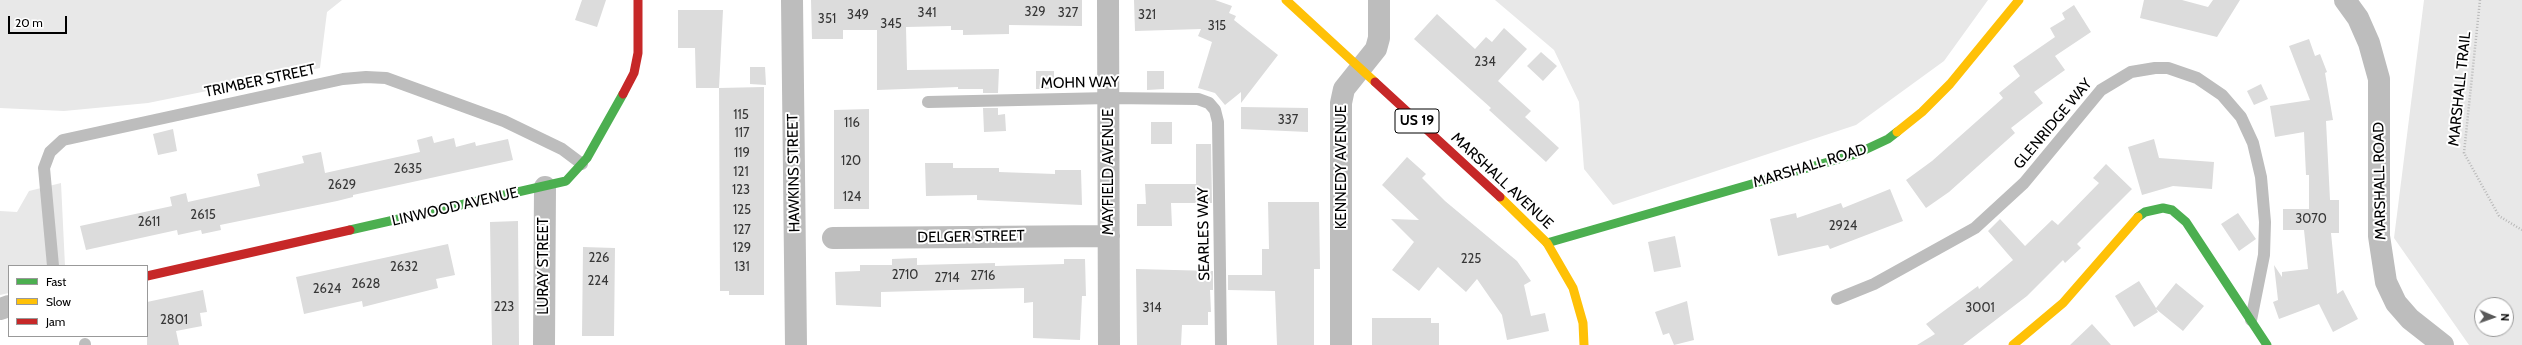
<!DOCTYPE html>
<html>
<head>
<meta charset="utf-8">
<style>
  body { margin:0 }
  #map { position:relative; width:2522px; height:345px; overflow:hidden; background:#fff; font-family:Cabin,sans-serif }
  canvas { display:block }
  .legend { position:absolute; left:8px; top:265px; width:140px; height:72px; box-sizing:border-box; background:#fff; border:1px solid #999; margin:0; padding:5px 7px; list-style:none; font-size:12px; color:#000 }
  .legend li { display:flex; align-items:center; gap:8px; height:20px }
  .legend b { width:20px; border:1px solid #999 }
  .north { position:absolute; left:2474px; top:297px; width:40px; height:40px; box-sizing:border-box; background:#fff; border:1px solid #999; border-radius:50%; rotate:92deg; font-size:11px; font-weight:700; line-height:16px; text-align:center; color:#000 }
  .north::after { content:''; display:block; margin:auto; width:14px; height:18px; background:#595959; clip-path:polygon(50% 0,100% 100%,50% 72%,0 100%) }
  .scale { position:absolute; left:8px; top:16px; width:59px; height:18px; box-sizing:border-box; border:2px solid #000; border-top:0; padding-left:5px; font-size:12px; line-height:14px; white-space:nowrap; color:#000; -webkit-text-stroke:3px #fff; paint-order:stroke }
</style>
</head>
<body>
<div id="map">
<canvas width="2522" height="345"></canvas>
<ul class="legend">
<li><b style="height:5px;background:#4caf50"></b>Fast</li>
<li><b style="height:5px;background:#ffc107"></b>Slow</li>
<li><b style="height:5px;background:#c62828"></b>Jam</li>
</ul>
<div class="north">N</div>
<div class="scale">20 m</div>
</div>
<script>
const g = document.querySelector('canvas').getContext('2d');
g.lineJoin = 'round';
function fillPath(path, color) {
  g.fillStyle = color;
  g.fill(path, 'evenodd');
}
function shape(rows) {
  const path = new Path2D();
  for (const r of rows) {
    path.moveTo(r[0], r[1]);
    for (let i = 2; i < r.length; i += 2) path.lineTo(r[i], r[i + 1]);
  }
  return path;
}
function strokePath(path, color, width, dash) {
  g.strokeStyle = color;
  g.lineWidth = width;
  g.lineCap = dash ? 'butt' : 'round';
  g.setLineDash(dash || []);
  g.stroke(path);
}
function drawText(font, color, halo, rows, align = 'center') {
  g.font = font + ' Cabin,sans-serif';
  g.lineWidth = 4;
  g.setLineDash([]);
  g.textBaseline = 'middle';
  g.strokeStyle = halo;
  g.fillStyle = color;
  for (const [text, x, y, turn = 0] of rows) {
    g.save();
    g.translate(x, y);
    g.rotate((+turn || 0) * Math.PI / 180);
    g.textAlign = isNaN(turn) ? turn : align;
    if (halo) g.strokeText(text, 0, 0);
    g.fillText(text, 0, 0);
    g.restore();
  }
}
fillPath(shape([
  [0,0,342,0,327,12,320,68,148,103,64,111,0,108],
  [1495,0,1988,0,1944,61,1856,125,1613,205,1584,169,1579,102,1554,50],
  [2424,0,2522,0,2522,345,2469,345,2394,238],
  [2482,305,2506,305,2506,329,2482,329],
  [61,183,65,266,9,266,9,293,0,295,0,211,17,212,29,191]
]), '#e8e8e8');
fillPath(shape([
  [582,0,606,0,597,27,575,20],
  [811,0,1082,0,1082,26,1009,25,1009,34,963,35,963,30,951,30,951,26,906,27,907,70,999,69,998,93,983,93,983,89,958,89,958,87,877,90,877,30,843,30,843,39,812,39],
  [1134,0,1215,0,1232,6,1229,13,1236,16,1234,20,1278,55,1241,103,1241,92,1225,105,1215,93,1198,88,1212,42,1198,36,1201,29,1135,31],
  [2144,0,2182,0,2208,7,2213,0,2240,0,2217,37,2140,18],
  [2074,5,2091,32,2055,56,2065,70,2034,92,2043,103,2011,128,2015,133,1949,192,1926,208,1906,180,1932,161,2003,98,1999,93,2020,76,2013,66,2055,37,2050,28,2065,19,2062,13],
  [678,10,723,10,719,88,696,88,695,48,678,48],
  [1437,14,1475,49,1486,37,1492,42,1504,28,1527,49,1498,81,1531,111,1525,117,1559,148,1546,162,1489,110,1491,108,1414,39],
  [2309,39,2315,56,2320,54,2327,72,2325,73,2333,120,2326,121,2330,200,2339,200,2339,233,2331,233,2337,294,2343,290,2358,319,2333,332,2319,304,2279,319,2273,302,2278,300,2274,265,2282,277,2282,272,2308,269,2304,230,2283,230,2283,209,2309,209,2309,175,2306,175,2304,132,2275,137,2270,106,2310,100,2289,46],
  [1541,52,1557,66,1543,81,1527,66],
  [750,67,765,67,766,85,750,84],
  [1036,71,1054,71,1054,89,1036,89],
  [1147,71,1164,71,1164,89,1147,90],
  [2261,84,2268,99,2254,105,2247,91],
  [764,87,764,295,729,295,729,291,720,291,719,88],
  [1241,107,1308,108,1308,132,1241,129],
  [983,108,998,108,998,115,1005,114,1006,131,984,132],
  [869,109,869,209,834,209,834,110],
  [1151,122,1172,122,1172,144,1151,144],
  [173,129,177,151,158,155,153,134],
  [432,136,434,143,454,138,456,147,475,142,476,146,508,139,513,160,353,195,353,197,337,201,220,225,221,230,202,234,201,230,178,235,177,230,86,250,80,226,172,206,170,197,186,193,188,202,260,186,257,174,304,163,302,156,321,152,325,173,420,152,417,140],
  [2154,139,2159,158,2214,162,2212,189,2173,186,2142,195,2128,147],
  [1196,144,1211,144,1212,203,1171,203,1172,226,1137,226,1137,204,1146,204,1145,184,1196,184],
  [1407,157,1426,174,1422,178,1445,201,1517,261,1531,281,1524,285,1531,316,1545,313,1549,331,1507,340,1502,315,1477,279,1466,292,1438,267,1419,291,1392,270,1414,242,1391,219,1419,220,1382,185],
  [925,163,953,163,953,168,999,168,999,172,1055,174,1055,170,1081,170,1082,205,977,200,977,195,926,196],
  [2106,164,2132,189,2077,244,2081,248,2065,263,2063,260,2027,296,1963,345,1917,345,1935,334,1926,324,1978,286,1979,289,2013,260,1988,231,2000,219,2025,246,2052,220,2058,225,2099,183,2093,178],
  [1890,189,1903,221,1830,249,1828,245,1778,256,1770,219,1796,213,1797,218,1841,203,1843,208],
  [1268,202,1319,202,1320,269,1314,269,1314,345,1277,345,1275,291,1228,290,1228,275,1262,275,1262,249,1269,249],
  [2238,213,2256,239,2239,251,2221,224],
  [518,221,519,345,492,345,490,222],
  [1675,236,1681,267,1654,272,1648,242],
  [448,244,455,275,436,279,438,288,363,307,362,301,304,314,296,277],
  [583,247,615,248,614,336,582,336],
  [917,258,917,265,995,263,995,266,1064,264,1064,259,1085,259,1086,296,1082,296,1080,340,1033,338,1033,302,1024,303,1024,288,881,292,881,307,836,305,835,272,860,271,860,265,892,265,892,259],
  [1136,269,1213,271,1213,290,1210,290,1211,312,1208,312,1208,325,1182,325,1181,345,1137,345],
  [2139,281,2156,308,2176,283,2204,306,2183,331,2156,309,2158,312,2134,327,2115,296],
  [203,290,207,312,200,313,202,326,176,331,179,345,147,345,147,302],
  [1687,301,1694,340,1674,345,1669,333,1663,335,1655,312],
  [1372,318,1431,318,1431,323,1439,323,1439,345,1372,345],
  [2092,324,2111,345,2070,345]
]), '#dcdcdc');
strokePath(shape([
  [2480,0,2464,153,2499,216,2522,230]
]), '#b8b8b8', 2.5, [1, 2]);
strokePath(shape([
  [928,102,1109,98,1198,99,1209,103,1215,110,1218,122,1221,345],
  [53,266,44,168,50,152,63,140,343,79,366,77,386,78,504,121,562,149,582,164],
  [1837,299,1874,284,1975,228,2024,183,2101,90,2131,72,2155,68,2168,68,2197,78,2222,95,2241,117,2253,143,2261,177,2265,222,2264,255,2251,320],
  [85,344,85,345]
]), '#bdbdbd', 12);
strokePath(shape([
  [792,0,796,345],
  [1108,0,1109,345],
  [2345,0,2358,18,2369,43,2379,79,2379,236,2386,282,2396,303,2410,319,2443,345],
  [833,238,1109,236],
  [0,309,9,306],
  [544,345,545,187],
  [1341,345,1341,103,1344,89,1376,49,1379,38,1379,0]
]), '#bdbdbd', 22);
strokePath(shape([
  [2138,217,2145,212,2163,208,2172,210,2186,222,2267,345],
  [350,230,566,181,587,158,623,94],
  [1547,243,1856,154,1888,139,1897,132]
]), '#4caf50', 9);
strokePath(shape([
  [1286,0,1375,82],
  [1897,132,1922,112,1950,84,2019,0],
  [1500,197,1547,243,1573,288,1583,323,1584,345],
  [2013,345,2063,303,2138,217]
]), '#ffc107', 9);
strokePath(shape([
  [1375,82,1500,197],
  [623,94,634,73,638,53,638,0],
  [147,276,350,230]
]), '#c62828', 9);
drawText('13px', '#373737', null, [
  ["329",1035,12],
  ["341",927,13],
  ["327",1068,13],
  ["349",858,15],
  ["321",1147,15],
  ["351",827,19],
  ["345",891,24],
  ["315",1217,26],
  ["234",1485,62],
  ["115",741,115],
  ["337",1288,120],
  ["116",852,123],
  ["117",742,133],
  ["119",742,153],
  ["120",851,161],
  ["2635",408,169],
  ["121",741,172],
  ["2629",342,185],
  ["123",741,190],
  ["124",852,197],
  ["125",742,210],
  ["2615",203,215],
  ["3070",2311,219],
  ["2611",149,222],
  ["2924",1843,226],
  ["127",742,230],
  ["129",742,248],
  ["226",599,258],
  ["225",1471,259],
  ["2632",404,267],
  ["131",742,267],
  ["2710",905,275],
  ["2716",983,276],
  ["2714",947,278],
  ["224",598,281],
  ["2628",366,284],
  ["2624",327,289],
  ["223",504,307],
  ["314",1152,308],
  ["3001",1980,308],
  ["2801",174,320]
]);
for (const [x, y, w] of [
  [1417,121,44]
]) {
  const box = new Path2D();
  box.roundRect(x - w / 2, y - 12, w, 24, 3);
  g.fillStyle = '#fff';
  g.fill(box);
  strokePath(box, '#000', 1);
}
drawText('bold 14px', '#000', null, [
  ["US 19",1417,121]
]);
drawText('15px', '#000', '#fff', [
  ["TRIMBER STREET",260,81,-12],
  ["MOHN WAY",1080,83,-1],
  ["MARSHALL TRAIL",2460,89,-84],
  ["GLENRIDGE WAY",2053,124,-50],
  ["MARSHALL ROAD",1810,166,-17],
  ["KENNEDY AVENUE",1342,167,-90],
  ["MAYFIELD AVENUE",1109,172,-90],
  ["HAWKINS STREET",794,173,-91],
  ["MARSHALL AVENUE",1502,181,43],
  ["MARSHALL ROAD",2380,181,-91],
  ["LINWOOD AVENUE",455,207,-13],
  ["SEARLES WAY",1204,234,-91],
  ["DELGER STREET",971,237,-1],
  ["LURAY STREET",544,266,-90]
]);
</script>
</body>
</html>
